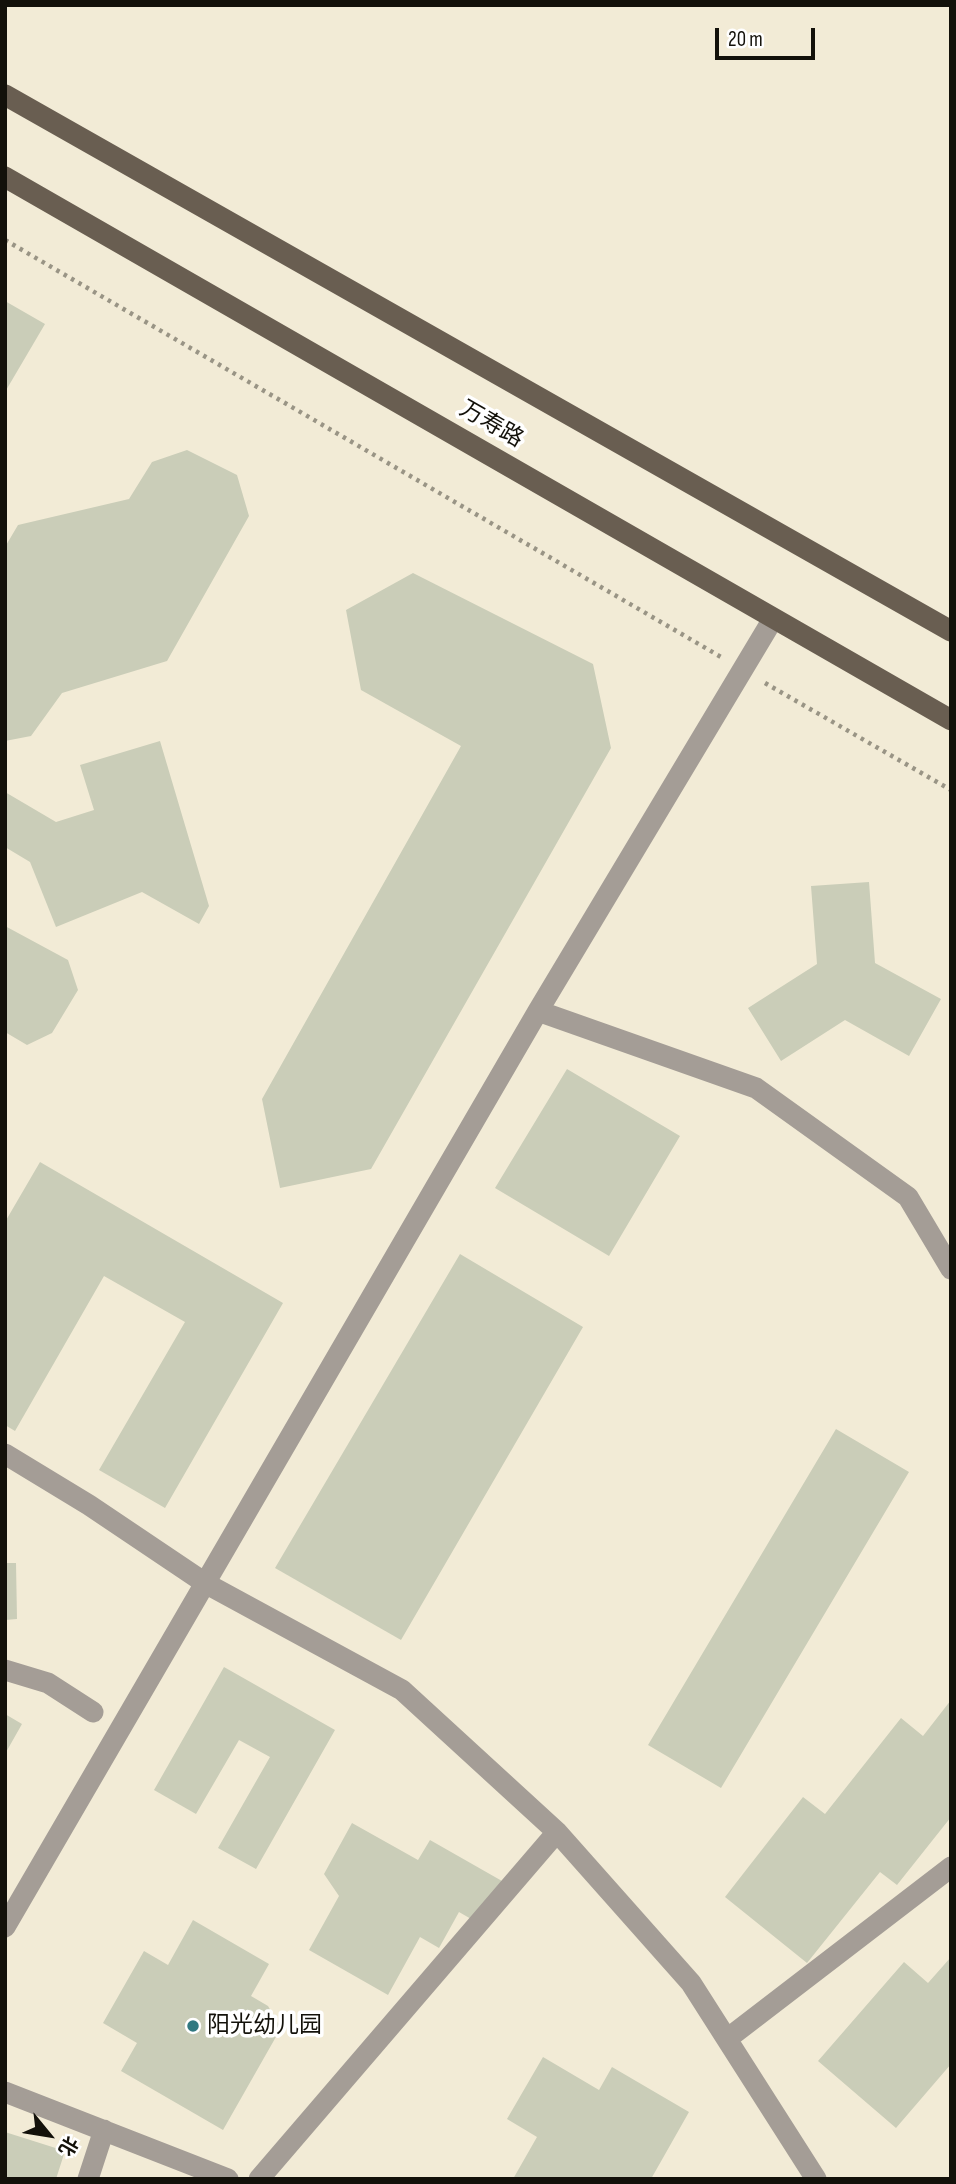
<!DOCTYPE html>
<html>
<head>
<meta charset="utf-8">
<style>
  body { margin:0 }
  #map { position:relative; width:956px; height:2184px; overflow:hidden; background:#f2ebd6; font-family:"Sofia Sans Condensed","Noto Sans SC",sans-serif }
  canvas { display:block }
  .frame { position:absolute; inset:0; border:7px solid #13110a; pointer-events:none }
  .north { position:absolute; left:14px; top:2100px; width:70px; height:70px; -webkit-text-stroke:5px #fff; paint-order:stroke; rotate:120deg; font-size:19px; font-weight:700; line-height:28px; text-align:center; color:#13110a }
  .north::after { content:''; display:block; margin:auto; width:24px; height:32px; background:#13110a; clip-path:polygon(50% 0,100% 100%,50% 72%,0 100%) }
  .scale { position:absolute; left:715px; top:28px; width:100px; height:32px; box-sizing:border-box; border:4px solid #13110a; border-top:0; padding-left:9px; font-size:21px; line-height:24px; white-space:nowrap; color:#13110a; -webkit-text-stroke:5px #fff; paint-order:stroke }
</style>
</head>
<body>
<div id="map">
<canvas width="956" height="2184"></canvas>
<div class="frame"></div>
<div class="north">北</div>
<div class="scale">20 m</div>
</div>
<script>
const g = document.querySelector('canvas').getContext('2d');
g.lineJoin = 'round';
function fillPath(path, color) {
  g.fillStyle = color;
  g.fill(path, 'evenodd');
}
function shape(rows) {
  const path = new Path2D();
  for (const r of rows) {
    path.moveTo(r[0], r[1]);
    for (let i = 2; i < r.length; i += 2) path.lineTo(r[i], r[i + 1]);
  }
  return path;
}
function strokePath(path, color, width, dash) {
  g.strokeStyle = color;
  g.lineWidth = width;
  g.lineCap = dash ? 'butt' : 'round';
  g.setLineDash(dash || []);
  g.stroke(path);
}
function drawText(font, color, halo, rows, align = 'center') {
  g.font = font + ' "Sofia Sans Condensed","Noto Sans SC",sans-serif';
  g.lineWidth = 7;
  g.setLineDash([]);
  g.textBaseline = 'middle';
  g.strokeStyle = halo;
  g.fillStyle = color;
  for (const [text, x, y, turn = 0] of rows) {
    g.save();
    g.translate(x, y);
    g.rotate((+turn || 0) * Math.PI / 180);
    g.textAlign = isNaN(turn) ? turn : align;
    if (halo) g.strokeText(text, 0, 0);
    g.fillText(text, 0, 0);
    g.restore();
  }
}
fillPath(shape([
  [5,301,45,324,5,392],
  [187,450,237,475,249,516,167,661,62,693,31,736,5,741,5,547,18,525,129,499,152,462],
  [413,573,593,664,611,748,371,1169,280,1188,262,1099,461,746,361,690,346,610],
  [160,741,209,906,199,924,142,892,56,927,30,862,5,847,5,792,56,822,94,810,80,765],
  [869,882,875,963,941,999,909,1056,845,1020,781,1061,748,1008,817,964,811,886],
  [5,926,68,960,78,990,52,1033,27,1045,5,1032],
  [567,1069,680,1136,609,1256,495,1188],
  [40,1162,283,1303,165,1508,99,1470,185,1322,104,1276,15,1431,5,1425,5,1222],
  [460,1254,583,1327,401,1640,275,1568],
  [836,1429,909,1472,721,1788,648,1745],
  [5,1563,16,1563,17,1619,5,1620],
  [224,1667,335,1730,256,1869,218,1848,270,1757,239,1740,196,1814,154,1790],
  [951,1700,951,1817,897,1885,880,1872,807,1963,725,1897,803,1797,825,1814,901,1718,923,1736],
  [5,1714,22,1724,5,1754],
  [352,1823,418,1860,430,1840,502,1881,478,1923,459,1912,439,1948,420,1937,388,1995,309,1950,339,1896,324,1874],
  [193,1920,269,1964,251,1996,268,2006,281,2028,223,2130,121,2071,137,2043,103,2023,144,1951,168,1965],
  [951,1957,951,2064,896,2128,818,2061,904,1962,928,1983],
  [543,2057,599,2090,612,2067,689,2112,651,2179,513,2179,537,2137,507,2119],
  [5,2132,65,2151,56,2179,5,2179]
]), '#cacdb8');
strokePath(shape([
  [5,240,721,657],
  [765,683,951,790]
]), '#999485', 4.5, [3.5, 5]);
strokePath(shape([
  [538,1011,756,1088,908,1197,951,1269],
  [5,1454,89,1505,205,1583,402,1690,557,1832,691,1983,816,2179],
  [5,1670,48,1683,93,1712],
  [5,1927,538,1011,773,619],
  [727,2039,951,1867],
  [5,2092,228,2179],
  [88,2179,104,2130],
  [259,2179,557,1832]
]), '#a49d96', 21);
strokePath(shape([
  [5,95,951,631],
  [5,177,951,720]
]), '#695e51', 21);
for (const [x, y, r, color] of [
  [193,2026,7,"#307880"]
]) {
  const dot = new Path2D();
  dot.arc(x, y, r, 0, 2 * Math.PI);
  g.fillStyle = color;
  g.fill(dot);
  strokePath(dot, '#fff', 2.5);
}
drawText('23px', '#13110a', '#fff', [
  ["万寿路",491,425,30]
]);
drawText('23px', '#13110a', '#fff', [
  ["阳光幼儿园",207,2026]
], 'left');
</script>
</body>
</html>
